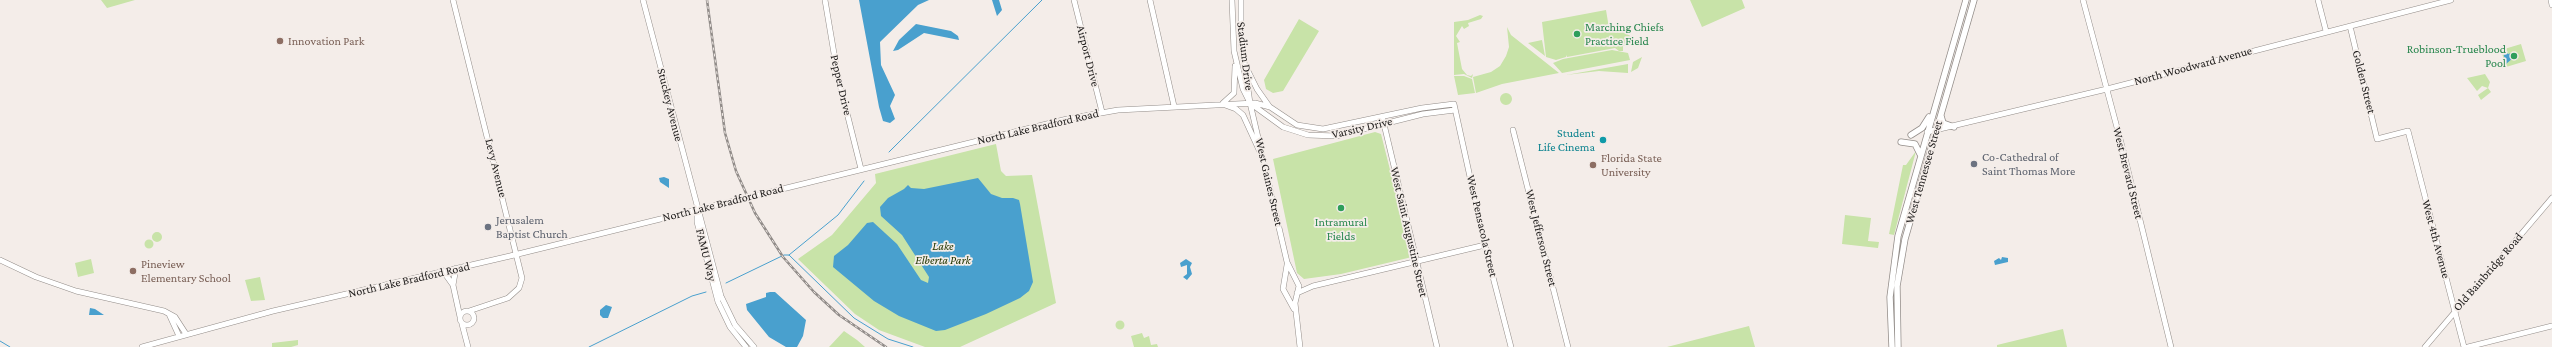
<!DOCTYPE html>
<html>
<head>
<meta charset="utf-8">
<style>
  body { margin:0 }
  canvas { display:block; background:#f4ede9 }
</style>
</head>
<body>
<canvas width="2552" height="347"></canvas>
<script>
const g = document.querySelector('canvas').getContext('2d');
g.lineJoin = 'round';
function fillPath(path, color) {
  g.fillStyle = color;
  g.fill(path, 'evenodd');
}
function shape(rows) {
  const path = new Path2D();
  for (const r of rows) {
    if (r.length === 3) {
      path.moveTo(r[0] + r[2], r[1]);
      path.arc(r[0], r[1], r[2], 0, 2 * Math.PI);
      continue;
    }
    path.moveTo(r[0], r[1]);
    for (let i = 2; i < r.length; i += 2) path.lineTo(r[i], r[i + 1]);
  }
  return path;
}
function strokePath(path, color, width, dash) {
  g.strokeStyle = color;
  g.lineWidth = width;
  g.lineCap = dash ? 'butt' : 'round';
  g.setLineDash(dash || []);
  g.stroke(path);
}
function drawText(font, color, halo, rows, align = 'center') {
  g.font = font + ' "Crimson Pro",serif';
  g.lineWidth = 3.5;
  g.setLineDash([]);
  g.textBaseline = 'middle';
  g.strokeStyle = halo;
  g.fillStyle = color;
  for (const [text, x, y, turn = 0] of rows) {
    g.save();
    g.translate(x, y);
    g.rotate((+turn || 0) * Math.PI / 180);
    g.textAlign = isNaN(turn) ? turn : align;
    if (halo) g.strokeText(text, 0, 0);
    g.fillText(text, 0, 0);
    g.restore();
  }
}
fillPath(shape([
  [101,0,135,0,107,8],
  [1690,0,1742,0,1745,8,1702,27],
  [1606,10,1609,28,1618,26,1640,44,1637,45,1632,41,1625,46,1615,42,1612,43,1623,46,1623,51,1619,51,1615,48,1567,57,1566,55,1566,57,1556,60,1546,57,1542,22],
  [1480,15,1483,16,1481,19,1468,23,1469,26,1464,29,1462,26,1456,36,1460,42,1457,43,1462,69,1467,75,1471,76,1473,74,1472,78,1464,74,1454,75,1454,22,1468,20],
  [1299,19,1319,31,1283,91,1273,93,1266,89,1264,80],
  [1507,27,1511,35,1559,73,1502,84,1476,93,1473,77,1491,72,1500,66,1506,56,1509,47],
  [1542,40,1545,56,1528,43],
  [2521,44,2526,61,2506,67,2501,50],
  [1612,50,1628,53,1630,60,1562,73,1553,63,1563,59],
  [1642,57,1638,68,1631,72,1633,62],
  [1628,64,1628,73,1599,71,1566,75],
  [2485,74,2490,82,2488,88,2491,92,2481,100,2478,95,2488,88,2482,86,2477,91,2467,78],
  [1454,76,1464,76,1472,79,1475,93,1458,95],
  [1506,99,6],
  [1375,132,1381,134,1412,257,1341,274,1304,279,1297,273,1273,159],
  [996,144,1001,171,1006,176,1032,175,1056,303,960,347,925,347,879,330,855,314,798,259,832,235,876,183,875,174],
  [1916,151,1894,235,1889,234,1903,165,1906,165],
  [1845,215,1871,218,1868,241,1879,242,1878,248,1842,244],
  [157,237,5],
  [149,244,4.5],
  [91,259,94,273,78,277,75,263],
  [260,277,265,300,251,301,245,280],
  [1120,325,4.5],
  [1749,326,1755,347,1667,347],
  [2063,329,2067,347,1997,347,1997,345],
  [844,331,857,340,865,347,829,347],
  [1142,333,1144,338,1149,336,1151,345,1157,344,1158,347,1134,347,1131,336],
  [298,340,298,345,291,347,272,347,272,343]
]), '#c8e3a8');
fillPath(shape([
  [859,0,929,0,918,5,880,42,881,65,895,95,890,106,895,119,890,123,883,121,879,107],
  [992,0,999,0,1002,10,997,16],
  [916,24,951,31,958,36,959,40,924,33,898,50,893,51,899,40],
  [2506,51,2508,54,2515,52,2518,58,2513,58,2506,64,2503,52],
  [664,177,669,179,669,188,660,182,659,178],
  [978,178,991,194,1002,198,1013,198,1019,200,1020,204,1033,282,1029,291,1020,298,986,314,945,330,936,331,899,316,874,301,833,267,834,256,848,245,867,223,873,222,897,244,921,280,928,283,929,277,902,235,881,216,880,207,888,198,904,189,908,185,911,188,924,189],
  [2002,257,2008,258,2008,262,1995,265,1994,261,1999,258,2001,260],
  [1186,259,1192,263,1190,267,1192,274,1187,280,1183,277,1187,274,1187,265,1181,267,1180,263],
  [770,292,775,292,806,320,803,336,797,347,786,347,769,337,747,310,746,304,766,297,766,293],
  [606,305,612,307,608,318,603,318,600,315,600,310],
  [90,308,95,309,104,315,89,315]
]), '#49a0ce');
strokePath(shape([
  [889,152,1042,0],
  [789,255,838,215,864,181],
  [726,283,784,255,789,255,854,318,888,339,913,347],
  [0,341,10,347],
  [589,347,692,296,706,292]
]), '#49a0ce', 1);
const secondary = shape([
  [453,0,522,278,519,288,508,298,469,311],
  [643,0,721,296,735,325,754,347],
  [825,0,838,77,861,169],
  [1074,0,1102,112],
  [1150,0,1174,106],
  [1232,0,1234,51,1243,89,1250,103,1283,127,1308,135,1336,136,1423,114,1455,110],
  [1241,0,1241,40,1250,103,1287,262,1299,286,1295,303,1300,347],
  [2083,0,2123,150,2171,347],
  [2318,0,2326,31],
  [2551,0,2552,5],
  [2350,26,2377,139,2408,131,2464,347],
  [1248,71,1257,89,1269,106],
  [1223,103,1234,93,1235,66],
  [1225,105,1236,109,1243,115,1260,152],
  [1383,120,1437,347],
  [1513,130,1568,347],
  [1927,132,2107,89,2451,0],
  [697,210,697,222,718,302,730,327,746,347],
  [0,260,36,277,76,291,164,311,175,317,186,334],
  [1287,265,1283,289,1294,309],
  [443,271,453,285,460,317],
  [453,285,456,268],
  [1297,293,1313,286,1485,245],
  [467,318,7],
  [169,314,179,336],
  [462,324,468,347],
  [142,347,273,311,510,256,1067,119,1118,110,1255,103,1270,107,1297,125,1323,129,1422,108,1454,104,1486,250,1511,347],
  [2425,347,2552,198],
  [2468,347,2552,326]
]);
const primary = shape([
  [1941,116,1943,123,1954,127],
  [1911,135,1922,128,1929,117],
  [1901,142,1915,144,1920,154],
  [1892,347,1890,297,1898,236,1966,0],
  [1898,347,1897,286,1905,239,1974,0]
]);
strokePath(secondary, '#938d89', 6);
strokePath(primary, '#938d89', 7);
strokePath(secondary, '#fff', 5);
strokePath(primary, '#fff', 5.5);
const rail = shape([
  [707,0,725,133,736,171,755,213,783,257,814,292,839,315,886,347]
]);
strokePath(rail, '#908b88', 2.5);
strokePath(rail, '#f4ede9', 1, [3]);
for (const [x, y, r, color] of [
  [1577,34,4,"#2e9e5b"],
  [280,41,4,"#8d6e63"],
  [2514,56,4,"#2e9e5b"],
  [1603,140,4,"#0f9aa8"],
  [1974,164,4,"#6b7280"],
  [1593,165,4,"#8d6e63"],
  [1341,208,4,"#2e9e5b"],
  [488,227,4,"#6b7280"],
  [133,271,4,"#8d6e63"]
]) {
  const dot = new Path2D();
  dot.arc(x, y, r, 0, 2 * Math.PI);
  g.fillStyle = color;
  g.fill(dot);
  strokePath(dot, '#f4ede9', 1.5);
}
drawText('12px', '#27864d', '#f4ede9', [
  ["Marching Chiefs",1585,27],
  ["Practice Field",1585,41],
  ["Robinson-Trueblood",2506,49,"right"],
  ["Pool",2506,63,"right"],
  ["Intramural",1341,222,"center"],
  ["Fields",1341,236,"center"]
], 'left');
drawText('12px', '#785e54', '#f4ede9', [
  ["Innovation Park",288,41],
  ["Florida State",1601,158],
  ["University",1601,172],
  ["Pineview",141,264],
  ["Elementary School",141,278]
], 'left');
drawText('12px', '#1d1b1a', '#f4ede9', [
  ["Airport Drive",1088,56,76],
  ["Stadium Drive",1245,56,83],
  ["North Woodward Avenue",2193,66,-15],
  ["Golden Street",2364,82,76],
  ["Pepper Drive",841,85,77],
  ["Stuckey Avenue",670,105,76],
  ["North Lake Bradford Road",1038,127,-13],
  ["Varsity Drive",1362,128,-13],
  ["Levy Avenue",496,168,76],
  ["West Tennessee Street",1924,172,-74],
  ["West Brevard Street",2128,173,76],
  ["West Gaines Street",1269,182,77],
  ["North Lake Bradford Road",723,203,-14],
  ["West Pensacola Street",1482,226,77],
  ["West Saint Augustine Street",1409,232,77],
  ["West Jefferson Street",1541,238,76],
  ["West 4th Avenue",2436,239,75],
  ["FAMU Way",706,255,76],
  ["Old Bainbridge Road",2488,272,-49],
  ["North Lake Bradford Road",409,280,-13]
]);
drawText('12px', '#0d838f', '#f4ede9', [
  ["Student",1595,133],
  ["Life Cinema",1595,147]
], 'right');
drawText('12px', '#5b616d', '#f4ede9', [
  ["Co-Cathedral of",1982,157],
  ["Saint Thomas More",1982,171],
  ["Jerusalem",496,220],
  ["Baptist Church",496,234]
], 'left');
drawText('italic 12px', '#223600', '#f4ede9', [
  ["Lake",943,246],
  ["Elberta Park",943,260]
]);
</script>
</body>
</html>
